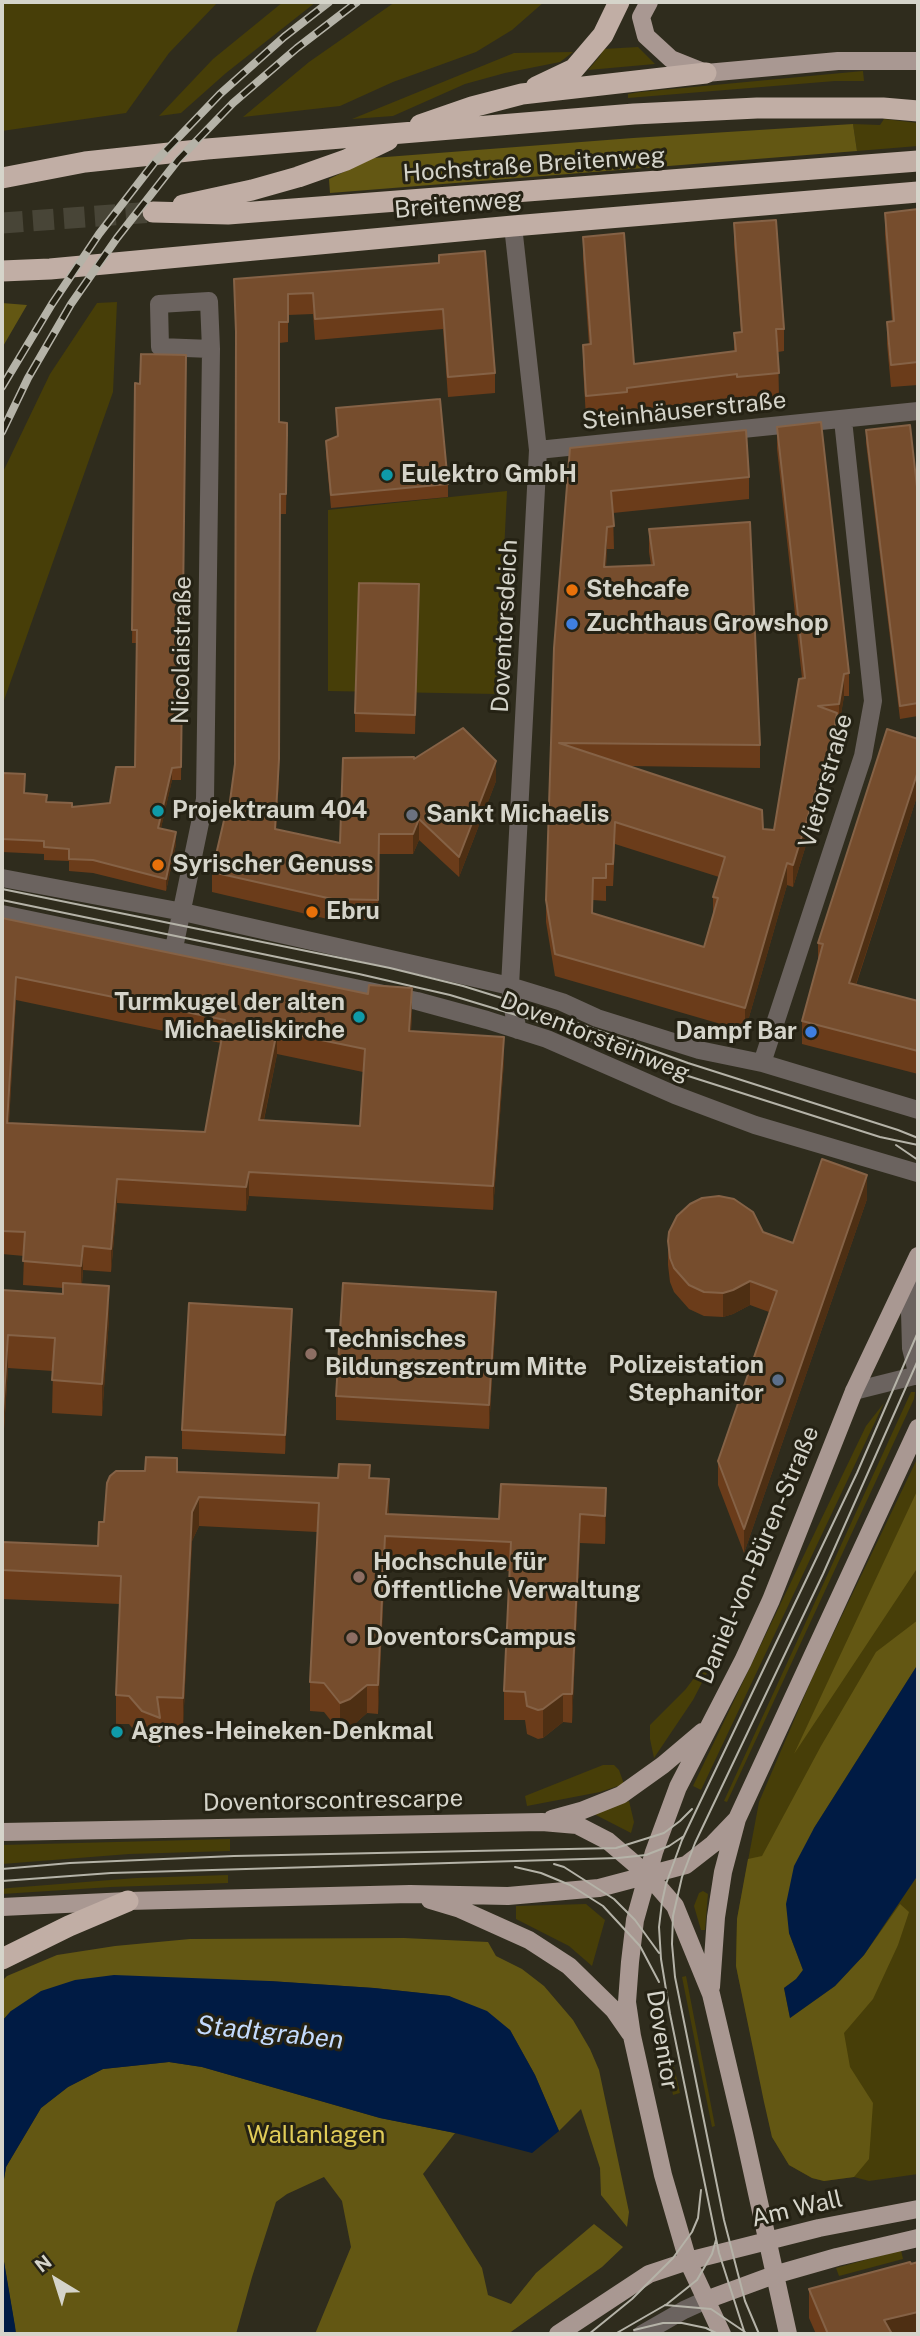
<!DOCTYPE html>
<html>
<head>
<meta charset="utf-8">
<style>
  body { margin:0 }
  #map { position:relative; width:920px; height:2336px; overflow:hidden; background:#2f2c1d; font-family:"Public Sans",sans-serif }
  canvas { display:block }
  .frame { position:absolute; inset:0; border:4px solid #d5d4ca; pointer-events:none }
  .north { position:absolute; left:21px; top:2245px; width:70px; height:70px; -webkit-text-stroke:5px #252214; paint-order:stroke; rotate:322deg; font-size:19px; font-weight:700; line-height:28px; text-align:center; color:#d5d4ca }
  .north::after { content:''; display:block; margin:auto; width:24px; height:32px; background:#d5d4ca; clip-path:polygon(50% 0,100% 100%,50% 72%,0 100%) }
</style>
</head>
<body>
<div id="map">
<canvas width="920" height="2336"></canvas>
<div class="frame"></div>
<div class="north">N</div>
</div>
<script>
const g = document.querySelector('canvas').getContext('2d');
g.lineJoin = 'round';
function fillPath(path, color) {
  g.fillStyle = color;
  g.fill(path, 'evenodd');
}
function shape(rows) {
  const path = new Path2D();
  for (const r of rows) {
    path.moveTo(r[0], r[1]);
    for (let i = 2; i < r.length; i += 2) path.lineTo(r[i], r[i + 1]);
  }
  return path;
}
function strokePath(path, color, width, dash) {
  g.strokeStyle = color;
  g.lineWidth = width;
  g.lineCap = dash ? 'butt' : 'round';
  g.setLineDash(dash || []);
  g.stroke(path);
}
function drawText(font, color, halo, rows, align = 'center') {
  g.font = font + ' "Public Sans",sans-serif';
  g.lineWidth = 6;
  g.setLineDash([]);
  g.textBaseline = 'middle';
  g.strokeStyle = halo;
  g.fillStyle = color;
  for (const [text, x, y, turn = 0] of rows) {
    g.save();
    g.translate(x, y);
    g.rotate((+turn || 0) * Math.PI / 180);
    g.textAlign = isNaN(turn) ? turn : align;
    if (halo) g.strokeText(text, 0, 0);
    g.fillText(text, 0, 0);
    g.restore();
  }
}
fillPath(shape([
  [2,2,218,2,169,53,126,113,2,131],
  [283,2,316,2,226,73,181,113,159,116,213,59],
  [395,2,544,2,512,30,476,52,393,82,340,106,243,117,309,62],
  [638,47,655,64,588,70,600,56,603,49],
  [573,52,560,62,505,73,465,84,393,116,352,119,514,53],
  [863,71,864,81,835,81,628,98,628,94,640,92],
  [884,119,918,123,918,146,857,151,853,124,880,125],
  [117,302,113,392,2,706,2,474,50,374,97,303],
  [507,491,497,694,328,691,328,510],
  [911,1392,915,1392,914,1399,727,1802,724,1801],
  [884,1403,701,1790,693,1786,866,1426],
  [918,1457,918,2174,869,2181,854,2177,824,2181,812,2178,789,2165,772,2137,736,1966,737,1919,759,1802,813,1676],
  [701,1669,707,1673,693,1700,654,1758,650,1739,650,1725,685,1690],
  [603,1765,614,1765,619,1770,624,1784,600,1792,527,1806,525,1796],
  [629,1801,634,1822,631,1833,594,1814],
  [230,1839,230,1851,129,1854,2,1864,2,1845],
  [228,1875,228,1883,111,1887,2,1894,2,1889,9,1888,136,1878],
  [703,1891,708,1894,705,1930,701,1930,694,1906,699,1893],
  [586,1904,605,1920,592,1966,569,1946,516,1919,516,1906],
  [686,1976,715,2126,712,2127,682,1977],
  [659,2001,680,2093,673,2095,654,2002],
  [901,2250,903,2259,839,2276,836,2268]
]), '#473e08');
fillPath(shape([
  [853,124,857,151,330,193,329,179,373,158,633,138],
  [2,303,27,305,2,348],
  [918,1489,918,1567,794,1754,858,1617],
  [918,1620,918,1664,814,1828,789,1933,803,1970,797,1979,784,1988,790,2018,835,1986,864,1955,900,1904,909,1912,898,1945,873,1999,844,2033,850,2067,873,2103,869,2159,854,2177,824,2181,812,2178,789,2165,772,2137,764,2102,736,1966,737,1919,748,1859,762,1856,821,1746,876,1652],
  [404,1938,488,1942,496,1956,522,1969,544,1986,573,2020,590,2049,599,2070,629,2212,627,2227,601,2195,600,2168,581,2109,559,2131,535,2075,510,2030,449,1996,374,1988,269,1981,11,2011,2,2021,2,1981,7,1976,57,1955,115,1946,190,1939],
  [169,2062,202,2067,380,2118,455,2133,423,2174,482,2268,488,2295,511,2304,536,2273,594,2224,623,2247,602,2267,508,2334,315,2334,351,2247,342,2201,324,2177,287,2194,276,2202,252,2277,236,2334,16,2334,2,2250,2,2191,6,2167,41,2108,68,2087,103,2069]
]), '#635713');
fillPath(shape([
  [918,1664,918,1875,864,1955,835,1986,790,2018,784,1988,796,1979,803,1970,789,1933,786,1904,794,1866,814,1828],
  [114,1975,269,1981,374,1988,449,1996,487,2011,510,2030,535,2075,559,2131,532,2153,455,2133,380,2118,202,2067,169,2062,103,2069,68,2087,41,2108,6,2167,2,2191,2,2021,11,2011,41,1991,75,1980],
  [2,2250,15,2326,16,2334,2,2334]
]), '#001b44');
strokePath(shape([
  [2,223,153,212]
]), '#484537', 21, [21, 10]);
strokePath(shape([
  [513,226,538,450,510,986,514,1014,518,1030],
  [538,450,918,411],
  [2,878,183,912,510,986,562,1002,597,1018,699,1050,762,1063,918,1110],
  [2,914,417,1001,487,1020,547,1039,675,1095,755,1125,918,1173],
  [174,948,205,799,211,349,209,301,159,304,160,347,211,349],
  [762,1063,863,756,873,701,843,420],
  [912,1270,910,1312,911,1348,918,1376],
  [854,1391,918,1375],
  [642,2334,684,2310,706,2300]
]), '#6b635f', 18);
strokePath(shape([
  [649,2,641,17,646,36,671,59,706,73,838,61,918,61],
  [552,1819,581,1811,621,1795,663,1765,702,1732],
  [2,1832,542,1822,577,1825,608,1841,649,1876,675,1906,711,1994,744,2134,788,2334],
  [430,1900,460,1909,529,1940,569,1966,614,2010,630,2033],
  [2,1907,128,1901,410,1894,508,1896,599,1888,686,1865,713,1844,737,1819],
  [711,1987,716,1917,723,1872,737,1819,918,1428],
  [706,2300,774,2275,837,2257,918,2238],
  [558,2334,649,2274,688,2261,819,2228,918,2209],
  [722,2334,688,2261,663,2175,632,2036,627,2002,630,1962,635,1920,654,1852,678,1787,743,1661,771,1600,854,1391,918,1256]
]), '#a99892', 18);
strokePath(shape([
  [536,87,574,69,603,35,619,2],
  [420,125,472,107,522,94,706,73],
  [2,178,85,162,207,149,634,114,757,108,883,108,918,111],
  [183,205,252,190,298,177,346,160,388,140],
  [153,212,228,214,918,161],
  [2,271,50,269,513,226,918,192],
  [2,1959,69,1926,128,1901]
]), '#c1aea5', 21);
strokePath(shape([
  [2,889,390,968,463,986,547,1012,688,1063,898,1130,918,1138],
  [2,900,359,974,450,995,536,1021,685,1075,880,1137,918,1145],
  [896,1145,918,1160],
  [554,1864,564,1867,614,1899,635,1920,659,1953],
  [515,1867,541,1873,570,1885,603,1906,640,1946,659,1982],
  [2,1869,70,1863,234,1856,616,1848,664,1833,680,1821,692,1809],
  [2,1881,111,1873,618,1858,646,1855,669,1846,684,1836],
  [665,2305,711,2309,745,2332],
  [634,2330,663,2323,682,2323,706,2328,718,2334],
  [589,2334,632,2299,673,2258,692,2232,698,2218,701,2190],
  [615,2334,667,2304,697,2280,712,2254,716,2240],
  [745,2334,719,2253,670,2014,661,1959,659,1927,662,1902,666,1884,682,1840,857,1473,918,1332],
  [759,2334,745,2301,724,2220,675,1977,672,1944,673,1916,682,1877,695,1843,823,1574,918,1360]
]), '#b5b3a8', 2);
const rail = shape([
  [2,387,52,304,99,234,154,163,220,94,284,37,329,2],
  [2,432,28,378,71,304,117,238,178,160,233,103,297,48,357,2]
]);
strokePath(rail, '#b5b3a8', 8);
strokePath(rail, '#252214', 5, [16]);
fillPath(shape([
  [918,209,918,385,891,387,887,344,887,322,892,321,885,235,885,213],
  [734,223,784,329,784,351,778,352,779,396,737,399,737,397,627,411,627,415,586,418,583,367,583,345,589,345,583,259,583,237,634,364,734,352,734,333,741,332,734,245],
  [439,255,495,373,495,393,448,397,443,329,315,340,313,314,288,315,288,342,279,343,279,422,287,454,286,514,280,514,279,779,276,829,340,843,414,759,496,781,459,877,419,840,413,854,379,854,378,920,332,920,212,892,212,872,228,816,235,764,236,351,234,279,439,263],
  [186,355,181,780,172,780,161,828,176,844,166,891,93,873,69,871,69,861,44,860,44,854,2,852,2,773,24,793,47,802,72,807,110,803,135,767,137,643,132,643,135,383,140,384],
  [336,408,448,484,448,497,331,508,326,454,326,441,337,437],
  [777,427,849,673,849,696,844,696,839,726,837,726,837,735,830,777,827,777,793,887,787,885,745,1031,555,976,546,922,546,900,570,448,749,477,749,499,613,513,614,549,607,549,606,567,651,565,649,552,649,529,760,745,760,768,630,766,763,829,774,830,802,678,777,449],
  [615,844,719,877,713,897,713,916,704,947,592,913,593,900,606,901,606,886,613,886],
  [866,430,918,496,918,716,900,719,866,443],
  [419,584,415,734,355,732,355,713],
  [918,793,856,985,918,1001,918,1074,802,1044,802,1021,818,963,818,943],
  [2,918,412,1012,411,1032,504,1061,493,1210,249,1196,246,1211,117,1203,111,1272,83,1270,82,1284,109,1319,102,1416,52,1413,53,1371,8,1368,2,1460,2,1290,63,1294,63,1288,23,1285,24,1256,2,1254],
  [16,1000,221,1043,205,1132,9,1123],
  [277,1054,363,1072,360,1126,264,1120],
  [867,1199,744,1553,718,1485,718,1461,769,1312,750,1305,733,1314,723,1317,704,1316,689,1309,674,1292,670,1282,668,1265,668,1241,763,1232,793,1243],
  [496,1316,489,1429,336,1420,336,1396],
  [292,1327,285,1454,182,1449,182,1430],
  [145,1471,338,1478,370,1478,389,1508,389,1514,499,1519,501,1484,606,1516,605,1544,580,1543,572,1723,563,1722,543,1738,538,1739,527,1734,525,1720,504,1720,504,1691,510,1571,385,1565,378,1714,367,1713,350,1728,340,1732,324,1712,310,1711,310,1682,317,1532,199,1526,192,1541,183,1727,160,1726,160,1747,142,1740,129,1724,116,1724,116,1695,120,1604,2,1599,2,1542,98,1546,104,1522],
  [911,2264,918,2334,816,2334,809,2318,809,2289]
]), '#6b3c1a');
fillPath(shape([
  [280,514,279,779,275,849],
  [607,527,607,549,604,590,604,567],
  [844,674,844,696,839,726,839,704],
  [837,713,837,735,830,777,830,755],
  [827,754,827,777,793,887,793,865],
  [496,761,496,781,459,877,459,857],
  [172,768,172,780,158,841,158,828],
  [918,771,918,793,849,1005,849,983],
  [419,819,419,840,413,854,413,834],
  [176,832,176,844,166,891,166,879],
  [787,863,787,885,745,1031,745,1008],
  [16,977,16,1000,7,1146,7,1123],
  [412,988,412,1012,409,1055,409,1031],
  [277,1031,277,1054,259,1143,259,1120],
  [504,1037,504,1061,493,1210,493,1186],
  [249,1172,249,1196,246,1211,246,1187],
  [867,1175,867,1199,744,1553,744,1529],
  [117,1179,117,1203,111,1272,111,1249],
  [83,1246,83,1270,81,1289,81,1266],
  [750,1281,750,1305,733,1314,723,1317,723,1293],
  [109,1286,109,1319,102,1416,102,1384],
  [496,1292,496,1316,489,1429,489,1405],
  [292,1309,292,1327,285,1454,285,1435],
  [8,1335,8,1368,2,1460,2,1427],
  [389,1479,389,1508,387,1537,386,1514],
  [606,1488,606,1516,605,1544,605,1516],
  [199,1497,199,1526,192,1541,183,1727,183,1698,192,1512],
  [580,1514,580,1543,572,1723,572,1694],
  [385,1536,385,1565,378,1714,378,1685],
  [367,1685,367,1713,350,1728,340,1732,340,1703],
  [563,1694,563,1722,543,1738,543,1709],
  [918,2312,918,2334,884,2334,884,2320]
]), '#4e2f13');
const building = shape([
  [918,209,918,362,891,365,887,322,894,321,885,213,918,209],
  [776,220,784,329,776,329,779,373,737,377,737,374,627,388,627,392,586,396,583,345,591,344,583,237,624,233,634,364,736,351,734,333,742,332,734,223,776,220],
  [485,251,495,373,448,377,443,309,315,319,313,293,288,294,288,322,279,322,279,422,287,423,287,434,286,494,280,494,279,759,275,829,340,843,343,758,414,757,414,759,463,728,496,761,459,857,419,819,413,834,379,834,378,900,332,899,212,872,225,816,228,816,235,764,236,332,234,279,439,263,439,255,485,251],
  [141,354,186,355,181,767,172,768,158,828,176,832,166,879,93,860,69,859,69,849,44,847,44,841,2,839,2,773,25,774,24,793,47,795,46,802,72,803,72,807,110,803,116,767,135,767,137,630,132,630,135,383,140,384,141,354],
  [440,399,448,484,331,495,326,441,338,436,336,408,440,399],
  [821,422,849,673,844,674,839,704,818,706,837,713,830,755,827,754,793,865,787,863,745,1008,555,954,546,900,554,648,570,448,746,430,749,477,611,491,614,526,607,527,604,567,654,565,649,529,750,522,760,745,559,743,762,810,763,829,774,830,799,679,805,678,777,427,821,422],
  [615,822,725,857,713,897,718,898,704,947,592,913,593,878,606,878,606,864,613,864,615,822],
  [910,425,918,496,918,703,900,706,866,430,910,425],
  [359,583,419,584,415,715,355,713,359,583],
  [887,729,918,739,918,771,849,983,918,1001,918,1051,802,1021,823,944,818,943,887,729],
  [2,918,368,994,369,985,412,988,409,1031,504,1037,493,1186,249,1172,246,1187,117,1179,111,1249,83,1246,81,1266,23,1261,25,1232,2,1231,2,918],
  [16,977,225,1020,205,1132,7,1123,16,977],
  [277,1031,365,1049,360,1126,259,1120,277,1031],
  [822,1159,867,1175,744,1529,718,1461,777,1291,750,1281,733,1290,723,1293,704,1292,689,1285,674,1268,670,1258,668,1241,669,1232,677,1216,690,1204,702,1198,719,1196,734,1199,753,1212,763,1232,793,1243,822,1159],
  [63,1283,109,1286,102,1384,52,1380,55,1338,8,1335,2,1427,2,1290,63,1294,63,1283],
  [343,1283,496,1292,489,1405,336,1396,343,1283],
  [189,1303,292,1309,285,1435,182,1430,189,1303],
  [146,1457,177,1458,177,1472,338,1478,339,1464,370,1465,369,1478,389,1479,386,1514,499,1519,501,1484,606,1488,605,1516,580,1514,572,1694,563,1694,543,1709,538,1710,527,1706,525,1692,504,1691,511,1542,385,1536,378,1685,367,1685,350,1699,340,1703,324,1683,310,1682,319,1503,199,1497,192,1512,183,1698,157,1697,160,1718,142,1711,129,1696,116,1695,121,1576,2,1570,2,1542,98,1546,99,1522,104,1522,107,1483,110,1476,116,1471,145,1471,146,1457],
  [910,2262,911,2264,918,2262,918,2312,884,2320,892,2334,828,2334,809,2289,910,2262]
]);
fillPath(building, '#764d2d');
strokePath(building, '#856246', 2);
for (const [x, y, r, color] of [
  [387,475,7,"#0f9aa8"],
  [572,590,7,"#e8710a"],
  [572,624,7,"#3f7fe0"],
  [158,811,7,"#0f9aa8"],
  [412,815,7,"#6b7280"],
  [158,865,7,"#e8710a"],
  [312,912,7,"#e8710a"],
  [359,1017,7,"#0f9aa8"],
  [811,1032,7,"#3f7fe0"],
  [311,1354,7,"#8d6e63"],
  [778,1380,7,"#5c6f8a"],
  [359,1577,7,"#8d6e63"],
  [352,1638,7,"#8d6e63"],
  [117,1732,7,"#0f9aa8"]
]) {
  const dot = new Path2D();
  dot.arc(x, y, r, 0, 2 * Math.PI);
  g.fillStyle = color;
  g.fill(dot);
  strokePath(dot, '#252214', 2.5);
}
drawText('24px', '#d5d4ca', '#252214', [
  ["Hochstraße Breitenweg",534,165,-4],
  ["Breitenweg",458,205,-5],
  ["Steinhäuserstraße",684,411,-6],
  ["Doventorsdeich",505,626,-87],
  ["Nicolaistraße",182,650,-89],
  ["Vietorstraße",826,781,-74],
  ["Doventorsteinweg",595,1037,22],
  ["Daniel-von-Büren-Straße",758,1555,-67],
  ["Doventorscontrescarpe",333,1801,-1],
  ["Doventor",662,2040,81],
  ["Am Wall",797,2209,-13]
]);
drawText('bold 24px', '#d5d4ca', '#252214', [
  ["Eulektro GmbH",401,475],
  ["Stehcafe",586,590],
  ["Zuchthaus Growshop",586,624],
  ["Projektraum 404",172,811],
  ["Sankt Michaelis",426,815],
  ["Syrischer Genuss",172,865],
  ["Ebru",326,912],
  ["Turmkugel der alten",345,1003,"right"],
  ["Michaeliskirche",345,1031,"right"],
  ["Dampf Bar",797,1032,"right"],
  ["Technisches",325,1340],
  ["Bildungszentrum Mitte",325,1368],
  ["Polizeistation",764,1366,"right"],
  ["Stephanitor",764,1394,"right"],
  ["Hochschule für",373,1563],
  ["Öffentliche Verwaltung",373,1591],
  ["DoventorsCampus",366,1638],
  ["Agnes-Heineken-Denkmal",131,1732]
], 'left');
drawText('24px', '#e1cc58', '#252214', [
  ["Wallanlagen",316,2136]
]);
drawText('italic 26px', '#c4dbfe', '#252214', [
  ["Stadtgraben",270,2033,6]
]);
</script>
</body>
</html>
